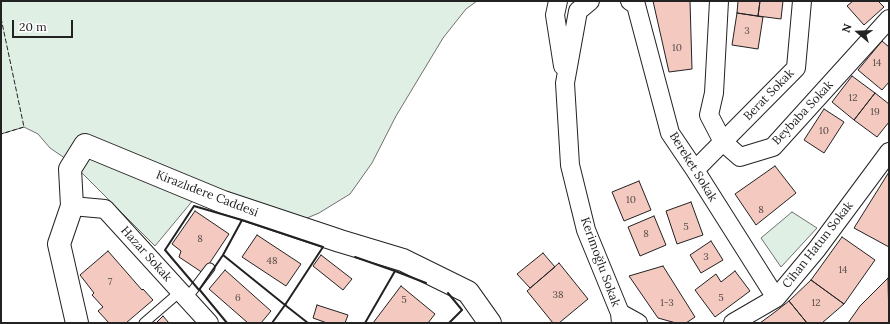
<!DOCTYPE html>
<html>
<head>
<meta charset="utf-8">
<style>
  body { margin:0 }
  #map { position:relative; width:890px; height:324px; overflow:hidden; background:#fff; font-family:Lora,serif }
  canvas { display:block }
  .frame { position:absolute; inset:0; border:2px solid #222; pointer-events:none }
  .north { position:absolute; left:838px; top:12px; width:40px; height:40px; -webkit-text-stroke:3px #fff; paint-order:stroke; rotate:289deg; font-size:11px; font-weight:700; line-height:16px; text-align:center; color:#222 }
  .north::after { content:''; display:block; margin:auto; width:14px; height:18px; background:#222; clip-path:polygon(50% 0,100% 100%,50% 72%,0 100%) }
  .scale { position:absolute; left:12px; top:20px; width:61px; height:18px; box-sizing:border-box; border:2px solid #222; border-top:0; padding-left:5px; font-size:12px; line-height:14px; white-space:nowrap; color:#222; -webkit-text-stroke:3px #fff; paint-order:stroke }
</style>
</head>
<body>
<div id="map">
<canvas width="890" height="324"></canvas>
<div class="frame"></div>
<div class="north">N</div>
<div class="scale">20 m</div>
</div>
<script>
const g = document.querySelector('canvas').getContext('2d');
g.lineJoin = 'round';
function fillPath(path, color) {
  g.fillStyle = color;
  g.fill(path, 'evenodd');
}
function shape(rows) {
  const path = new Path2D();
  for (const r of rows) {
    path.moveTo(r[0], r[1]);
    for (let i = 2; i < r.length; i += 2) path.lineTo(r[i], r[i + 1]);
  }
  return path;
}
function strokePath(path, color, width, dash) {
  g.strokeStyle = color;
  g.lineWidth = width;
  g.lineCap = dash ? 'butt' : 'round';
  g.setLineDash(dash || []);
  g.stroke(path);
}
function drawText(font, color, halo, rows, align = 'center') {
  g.font = font + ' Lora,serif';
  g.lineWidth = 3;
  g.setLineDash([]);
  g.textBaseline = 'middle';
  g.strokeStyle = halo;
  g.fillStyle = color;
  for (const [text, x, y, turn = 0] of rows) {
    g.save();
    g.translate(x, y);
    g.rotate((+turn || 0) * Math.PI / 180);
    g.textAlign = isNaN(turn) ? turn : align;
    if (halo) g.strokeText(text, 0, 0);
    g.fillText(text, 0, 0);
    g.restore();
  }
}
const green = shape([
  [1,1,477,1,466,9,443,38,396,116,372,163,350,194,319,213,300,221,204,187,155,246,72,163,50,148,38,134,24,127,1,134,1,1],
  [792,212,817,228,781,267,761,238,792,212]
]);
fillPath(green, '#e0efe3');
strokePath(green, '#6f6f6f', 1);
const building = shape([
  [653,1,690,1,692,69,669,72,653,1],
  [738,1,760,1,758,16,737,13,738,1],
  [760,1,783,1,781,19,758,16,760,1],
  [853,1,878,1,884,7,864,25,847,6,853,1],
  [737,13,763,17,758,49,732,45,737,13],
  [882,41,889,47,889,82,882,90,858,70,882,41],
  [852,76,875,93,854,120,832,102,852,76],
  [875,93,889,104,889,122,877,137,854,120,875,93],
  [824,109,844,122,824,153,804,140,824,109],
  [775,166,796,193,756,225,735,194,775,166],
  [889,172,889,247,854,228,889,172],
  [639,181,651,210,624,221,612,192,639,181],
  [691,202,703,235,677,244,666,211,691,202],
  [195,211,229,234,203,273,179,257,181,251,172,244,195,211],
  [654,216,666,245,640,256,628,227,654,216],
  [257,235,301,264,286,286,242,257,257,235],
  [842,237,875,260,844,304,811,280,842,237],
  [711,241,723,260,701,273,690,255,711,241],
  [108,251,142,290,143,289,153,300,126,323,109,323,98,311,103,307,92,295,94,293,80,275,108,251],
  [543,253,555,267,530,288,517,274,543,253],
  [321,255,352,279,343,290,313,266,321,255],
  [559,263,588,299,559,323,553,323,527,291,559,263],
  [663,266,695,317,686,323,676,323,658,318,629,276,663,266],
  [225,270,271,311,261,323,248,323,209,289,225,270],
  [735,271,750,291,715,317,695,290,716,274,721,282,735,271],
  [888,278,889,323,848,323,860,306,888,278],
  [811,280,844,304,822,323,807,323,789,301,811,280],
  [401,286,435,314,428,323,373,323,401,286],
  [789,301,807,323,760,323,775,312,789,301],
  [317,305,348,315,345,323,327,323,313,318,317,305],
  [163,316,169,323,156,323,163,316]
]);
fillPath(building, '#f3c9c0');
strokePath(building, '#222', 1);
const lane = shape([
  [187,298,210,268],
  [144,323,181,291]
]);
const street = shape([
  [558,1,555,15,563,66],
  [590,1,578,11,565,83,570,165,586,230,620,313,621,323],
  [630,1,636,5,670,133,695,170,776,298],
  [719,1,714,93,709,115,723,142,740,157,773,147,889,19],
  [695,170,796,68,802,1],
  [72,206,105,209,209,323],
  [620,313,638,323],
  [733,323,776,298,817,249,889,152]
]);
const secondary = shape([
  [77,323,59,244,72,206,70,169,85,145,223,202,340,241,403,260,468,292,490,323]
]);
strokePath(lane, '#222', 11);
strokePath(street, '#222', 20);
strokePath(secondary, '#222', 24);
strokePath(lane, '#fff', 9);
strokePath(street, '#fff', 18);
strokePath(secondary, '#fff', 22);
strokePath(shape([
  [1,18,24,127,1,134]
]), '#222', 1, [5, 2]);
strokePath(shape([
  [194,206,242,220,223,255,199,290,165,250,194,206],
  [242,220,323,247,285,305,223,255,242,220],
  [355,257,395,271,426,283],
  [199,289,227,323],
  [448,293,462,310,449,323],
  [286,304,285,305,308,323],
  [272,323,285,305,284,304],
  [365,323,395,271]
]), '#222', 2);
drawText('10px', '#564c4a', null, [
  ["3",747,31],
  ["10",677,48],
  ["14",877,63],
  ["12",853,98],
  ["19",875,112],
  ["10",824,131],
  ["10",631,200],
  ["8",761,210],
  ["5",686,227],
  ["8",646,234],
  ["8",200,239],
  ["3",706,257],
  ["48",272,261],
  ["14",843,270],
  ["7",110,282],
  ["38",558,295],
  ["6",238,298],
  ["5",721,298],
  ["5",404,300],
  ["1-3",667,303],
  ["12",816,303]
]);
drawText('12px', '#222', '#fff', [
  ["Berat Sokak",769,95,-46],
  ["Beybaba Sokak",803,113,-47],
  ["Bereket Sokak",693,167,58],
  ["Kirazlıdere Caddesi",207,194,21],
  ["Cihan Hatun Sokak",818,245,-52],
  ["Hazar Sokak",146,254,48],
  ["Kerimoğlu Sokak",600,262,70]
]);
</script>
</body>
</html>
